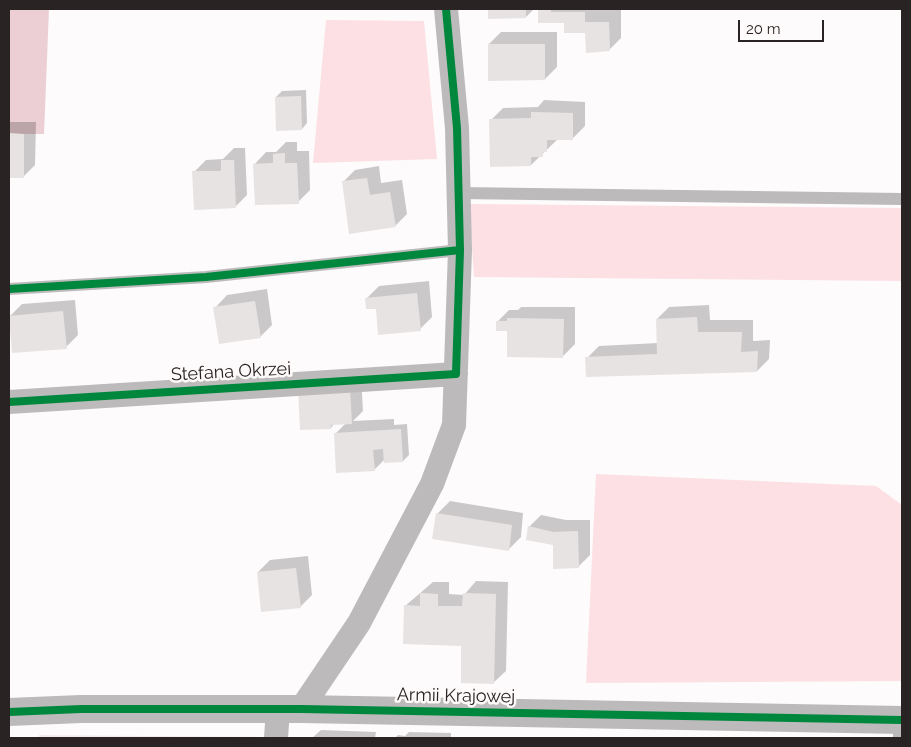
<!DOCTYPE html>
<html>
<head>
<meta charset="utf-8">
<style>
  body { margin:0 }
  #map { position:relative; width:911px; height:747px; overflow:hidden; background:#fdfbfb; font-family:Raleway,sans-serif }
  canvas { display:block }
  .frame { position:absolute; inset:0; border:10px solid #292324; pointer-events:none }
  .scale { position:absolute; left:738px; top:20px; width:86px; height:22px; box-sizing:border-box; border:2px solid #292324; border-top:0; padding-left:6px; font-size:15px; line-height:18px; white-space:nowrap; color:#292324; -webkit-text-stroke:4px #fefafa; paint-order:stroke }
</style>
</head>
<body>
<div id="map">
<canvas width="911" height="747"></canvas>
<div class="frame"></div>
<div class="scale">20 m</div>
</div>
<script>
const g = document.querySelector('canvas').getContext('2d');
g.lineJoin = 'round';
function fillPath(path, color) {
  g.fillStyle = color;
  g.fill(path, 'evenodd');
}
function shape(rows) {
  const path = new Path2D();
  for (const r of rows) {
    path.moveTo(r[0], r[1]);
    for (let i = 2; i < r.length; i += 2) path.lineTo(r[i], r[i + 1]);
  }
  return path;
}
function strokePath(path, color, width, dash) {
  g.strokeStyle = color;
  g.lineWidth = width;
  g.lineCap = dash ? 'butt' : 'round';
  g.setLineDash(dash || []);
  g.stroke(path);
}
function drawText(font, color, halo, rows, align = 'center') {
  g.font = font + ' Raleway,sans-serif';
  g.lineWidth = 5;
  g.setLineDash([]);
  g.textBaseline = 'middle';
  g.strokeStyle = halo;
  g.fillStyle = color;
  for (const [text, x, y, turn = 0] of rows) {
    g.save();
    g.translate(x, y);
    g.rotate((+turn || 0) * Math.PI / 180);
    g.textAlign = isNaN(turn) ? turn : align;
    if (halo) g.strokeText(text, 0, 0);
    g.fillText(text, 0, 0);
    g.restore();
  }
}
fillPath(shape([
  [39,735,265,737,39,738]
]), '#f5ebec');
fillPath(shape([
  [326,20,424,21,437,159,313,163],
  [469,204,902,208,902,281,474,277],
  [596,474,876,486,902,505,902,681,586,683]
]), '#fce0e4');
fillPath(shape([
  [9,9,49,9,44,134,9,134]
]), '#eccfd4');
fillPath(shape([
  [489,9,534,9,526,17,489,18],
  [539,9,621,10,621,38,609,50,587,31,565,21,539,22],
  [501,32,557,32,557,67,545,79,489,44],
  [306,90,307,123,302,129,276,97,282,91],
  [544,100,585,102,585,126,573,138,559,138,531,165,491,120,503,108,538,107],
  [9,122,36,122,35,165,23,177,9,177],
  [286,142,297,142,297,151,309,151,310,190,298,202,254,165,266,152,276,152],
  [234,148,245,148,247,195,235,207,194,172,206,160,223,159],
  [379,166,381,183,402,180,407,214,395,226,343,182,355,170],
  [429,281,432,317,420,329,377,307,367,298,379,286],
  [267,289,272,325,260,337,215,308,227,295],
  [75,300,78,335,66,347,10,316,22,304],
  [709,305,710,320,753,320,753,341,770,340,769,359,757,371,587,358,599,346,658,343,657,319,669,307],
  [521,307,575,307,575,344,563,356,497,322,509,310,518,310],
  [361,376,363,411,353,421,394,419,394,425,407,424,409,455,403,461,385,459,374,470,335,434,346,423,334,424,331,428,301,429],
  [450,501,523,513,521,537,509,549,434,538,438,513],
  [541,515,566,520,590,520,590,555,578,567,554,544,529,527],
  [308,556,312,595,300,607,258,572,270,560],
  [476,581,508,582,506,671,493,683,463,645,405,606,433,582,449,582,449,594,464,595],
  [321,730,376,732,375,738,312,738],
  [409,732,451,733,451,738,395,738,398,735,405,736]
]), '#0003');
fillPath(shape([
  [488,9,526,9,526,18,488,19],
  [538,9,551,9,551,12,585,12,585,22,609,22,610,51,586,53,585,33,564,33,564,23,538,23],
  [488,44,545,44,545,80,488,81],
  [301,96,302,130,276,131,275,97],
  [531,112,573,113,573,140,547,140,547,152,543,152,543,157,531,157,531,166,490,167,489,119,531,118],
  [9,133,24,134,24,178,9,178],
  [285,153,285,163,297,163,299,204,255,205,253,164,273,163,273,154],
  [221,160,234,160,236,208,194,210,192,171,221,171],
  [367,178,370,195,390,192,396,227,349,234,342,181],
  [417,293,421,331,378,335,376,309,366,309,365,298],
  [255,301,261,338,219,344,213,307],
  [63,311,67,349,12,353,9,316],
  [697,317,698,332,742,332,741,352,758,351,757,372,586,377,585,357,657,354,656,319],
  [507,318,564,319,563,358,507,357,507,331,496,331,496,321,507,321],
  [350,388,352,424,331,425,331,429,300,430,298,390],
  [401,429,403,462,384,463,383,449,373,450,375,471,336,473,334,433],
  [436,513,512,525,509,551,432,539],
  [528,526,553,532,578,531,579,568,553,569,553,545,526,540],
  [296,568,301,608,261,612,257,572],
  [420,593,438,594,438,606,462,606,463,593,496,594,494,684,461,683,461,646,403,644,404,605,420,606]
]), '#e7e3e3');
strokePath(shape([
  [459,193,902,199],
  [9,289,206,277,460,250],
  [899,738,899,720]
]), '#bcbaba', 12);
strokePath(shape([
  [9,402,456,374],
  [301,709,359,623,432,484,454,425,460,250,457,128,446,9],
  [276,738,278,709]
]), '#bcbaba', 24);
strokePath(shape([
  [9,712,81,709,301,709,902,720]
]), '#bcbaba', 28);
strokePath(shape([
  [9,289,206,277,460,250],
  [9,402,456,374,460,250,457,128,446,9],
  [9,712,81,709,301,709,902,720]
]), '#00873e', 8);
drawText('18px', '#292324', '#fefafa', [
  ["Stefana Okrzei",231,372,-3],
  ["Armii Krajowej",456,696,1]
]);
</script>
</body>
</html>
